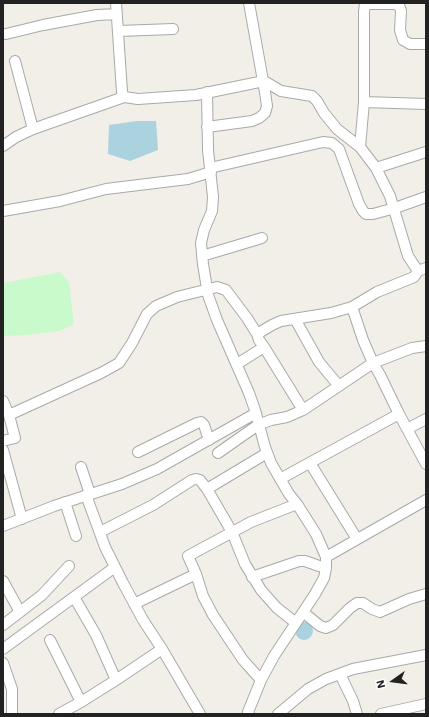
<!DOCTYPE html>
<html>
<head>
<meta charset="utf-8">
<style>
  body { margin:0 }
  #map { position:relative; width:429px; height:717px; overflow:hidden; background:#f2efe9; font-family:"Work Sans",sans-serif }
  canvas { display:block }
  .frame { position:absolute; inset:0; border:4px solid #222; pointer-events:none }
  .north { position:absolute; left:373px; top:661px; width:40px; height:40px; -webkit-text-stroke:3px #fff; paint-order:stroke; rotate:256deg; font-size:11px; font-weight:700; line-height:16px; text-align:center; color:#222 }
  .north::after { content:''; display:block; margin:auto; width:14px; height:18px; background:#222; clip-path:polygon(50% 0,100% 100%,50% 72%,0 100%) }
</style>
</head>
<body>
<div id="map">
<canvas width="429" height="717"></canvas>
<div class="frame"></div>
<div class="north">N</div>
</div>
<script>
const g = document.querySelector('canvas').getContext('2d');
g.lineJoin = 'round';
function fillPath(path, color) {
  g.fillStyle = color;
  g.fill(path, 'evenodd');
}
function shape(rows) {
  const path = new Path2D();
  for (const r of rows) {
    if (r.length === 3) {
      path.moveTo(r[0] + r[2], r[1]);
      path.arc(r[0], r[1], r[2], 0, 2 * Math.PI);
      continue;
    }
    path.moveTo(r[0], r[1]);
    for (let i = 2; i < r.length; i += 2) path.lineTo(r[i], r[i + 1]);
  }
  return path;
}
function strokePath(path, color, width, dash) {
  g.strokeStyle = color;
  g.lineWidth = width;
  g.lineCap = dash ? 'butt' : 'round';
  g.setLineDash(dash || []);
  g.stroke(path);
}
fillPath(shape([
  [60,272,69,282,74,324,59,331,27,335,3,336,3,283]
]), '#c8facc');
fillPath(shape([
  [137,121,156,121,158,150,130,161,108,154,109,125],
  [304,631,9]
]), '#aad3df');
const street = shape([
  [116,3,122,92,124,97,138,99,196,95,264,81,281,91,312,96,317,101,324,113,337,129,360,147],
  [365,3,364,12,364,102,360,147,376,168,390,196,408,256,418,271,426,268],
  [365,4,394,4,399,5,401,11,400,30,403,40,410,44,426,44],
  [119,31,173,29],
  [6,34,43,25,97,15,117,14],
  [15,61,33,129],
  [207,92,208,150,213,197,212,211,204,230,201,243,203,264,208,295,217,320,249,393,255,410,265,447,271,463,289,494,297,504,316,534,326,557,326,568,324,578,315,594,274,656,261,680,248,712,249,714],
  [364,102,426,104],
  [207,127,252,121,259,118,265,113,267,106,265,92,249,3],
  [3,146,16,137,33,129,124,97],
  [210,168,323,142,332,143,339,149,359,204,363,211,366,214,373,214,395,208,426,197],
  [376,168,426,152],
  [3,211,60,201,106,189,188,179,211,172],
  [202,256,262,238],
  [352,307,363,340,373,363,380,375,399,414,426,464],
  [295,319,319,362,339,386],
  [264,347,303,410],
  [237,364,264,347,259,340,257,334,272,325,281,321,331,313,352,307,377,292,414,277,418,271],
  [3,401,9,415],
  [407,429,426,419],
  [3,441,15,438,9,415,101,373,119,363,132,343,147,314,156,306,177,297,217,287,226,290,247,318,257,334],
  [3,450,22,519],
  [138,452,197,423,201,422,204,425,209,440],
  [218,453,258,425,271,420,287,417,303,410,373,363,412,348,426,346],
  [310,463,357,539],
  [81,467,90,494],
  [280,479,399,414],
  [207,489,267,453],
  [86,495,105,547,123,583,143,620,162,649,200,714],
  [65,502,76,536],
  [3,526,54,506,122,484,157,469,256,413],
  [100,532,153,505,192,480,196,479,200,480,207,489,232,532,245,564,261,590,277,608,296,623],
  [326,557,426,500],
  [196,574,203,596,213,615,243,660,261,680],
  [252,577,299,561,305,561,319,566,326,568],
  [3,581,20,612],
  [74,597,96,635,116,680],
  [134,604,196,574,188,556,251,522,297,504],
  [303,612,320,626,326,628,333,625,350,608,357,603,363,603,372,609,380,612,409,599,426,594],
  [3,625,42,595,69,566],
  [50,640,81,702],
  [3,649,115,567],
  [3,663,12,689,12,714],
  [340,674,353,701,357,714],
  [59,714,81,702,116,680,162,649],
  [278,714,308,689,326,679,353,669,426,655],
  [381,714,426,704]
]);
strokePath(street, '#a9a9a9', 12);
strokePath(street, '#fff', 10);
</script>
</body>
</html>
